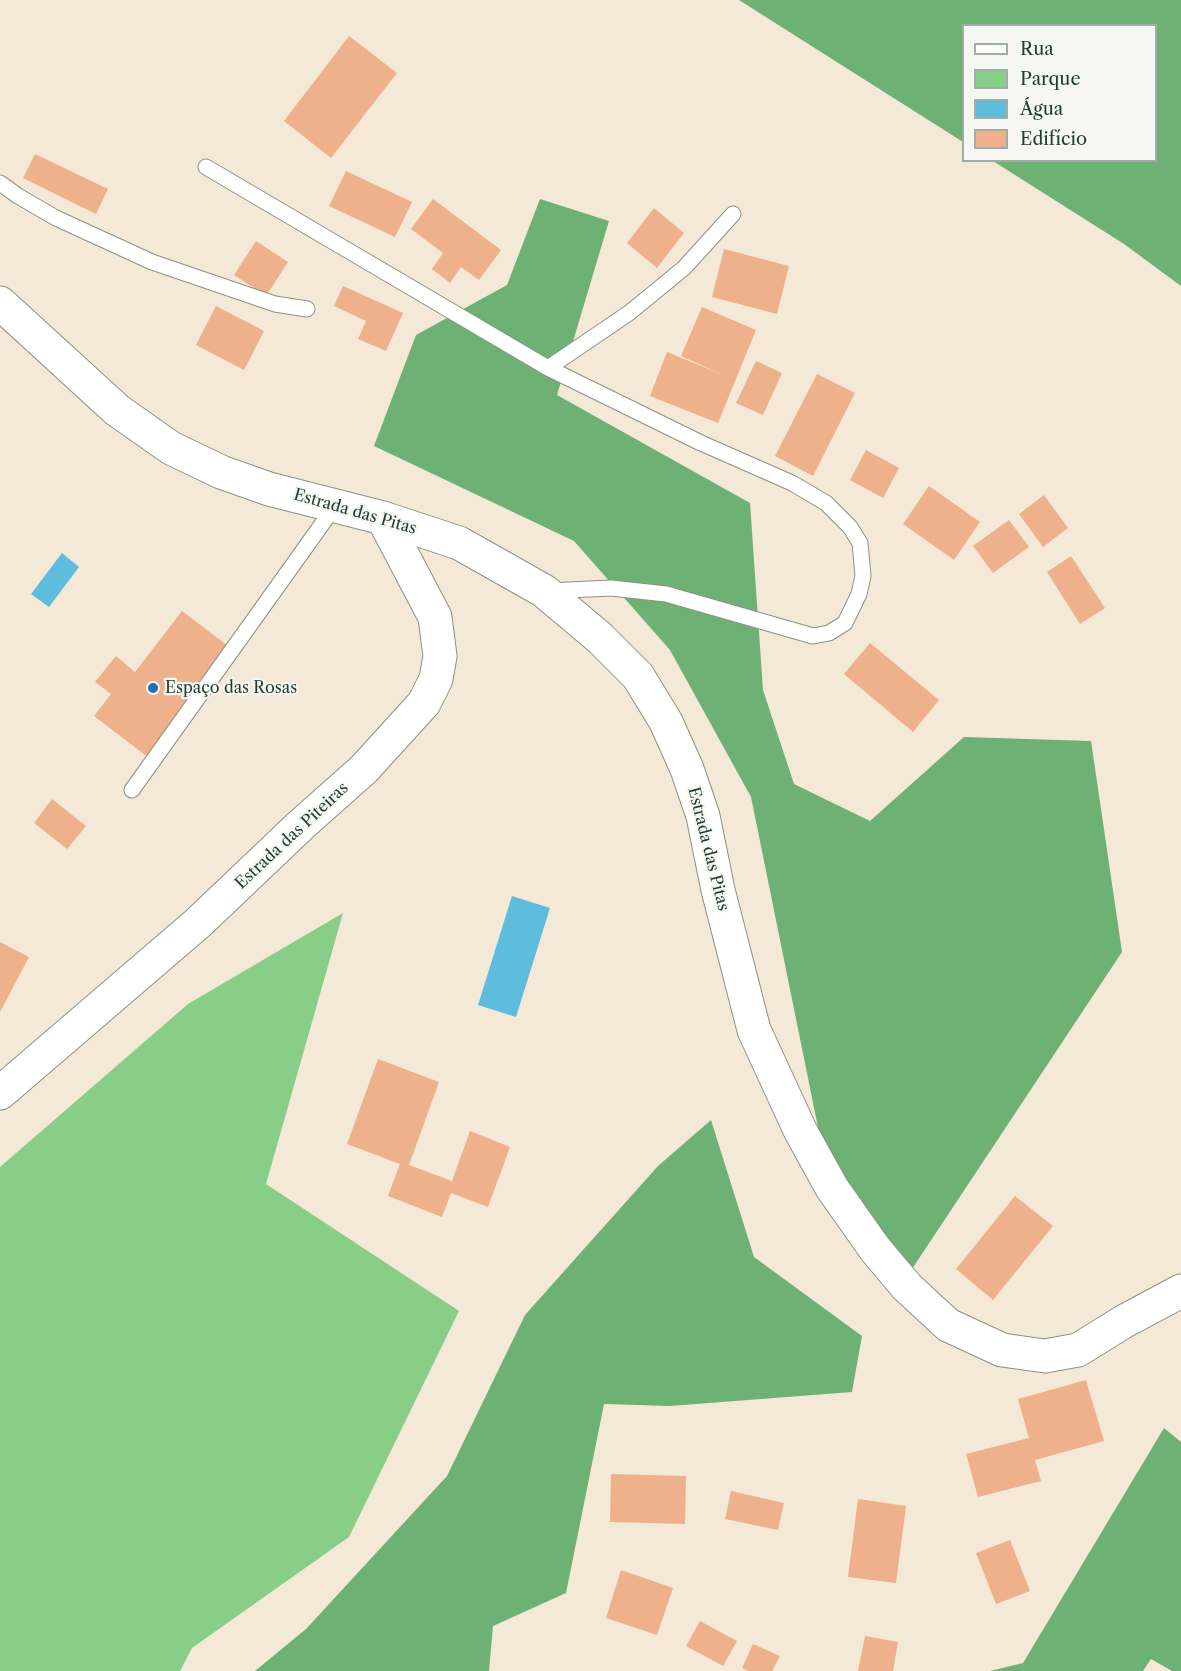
<!DOCTYPE html>
<html>
<head>
<meta charset="utf-8">
<style>
  body { margin:0 }
  #map { position:relative; width:1181px; height:1671px; overflow:hidden; background:#f4e8d6; font-family:"Libre Caslon Text",serif }
  canvas { display:block }
  .legend { position:absolute; left:962px; top:24px; width:195px; height:138px; box-sizing:border-box; background:#f6f6f2; border:2px solid #a0aca6; margin:0; padding:8px 10px; list-style:none; font-size:18px; color:#1f3d34 }
  .legend li { display:flex; align-items:center; gap:12px; height:30px }
  .legend b { width:30px; border:2px solid #a0aca6 }
</style>
</head>
<body>
<div id="map">
<canvas width="1181" height="1671"></canvas>
<ul class="legend">
<li><b style="height:8px;background:#fff"></b>Rua</li>
<li><b style="height:16px;background:#88ce88"></b>Parque</li>
<li><b style="height:16px;background:#5ebcdc"></b>Água</li>
<li><b style="height:16px;background:#eeb18c"></b>Edifício</li>
</ul>
</div>
<script>
const g = document.querySelector('canvas').getContext('2d');
g.lineJoin = 'round';
function fillPath(path, color) {
  g.fillStyle = color;
  g.fill(path, 'evenodd');
}
function shape(rows) {
  const path = new Path2D();
  for (const r of rows) {
    path.moveTo(r[0], r[1]);
    for (let i = 2; i < r.length; i += 2) path.lineTo(r[i], r[i + 1]);
  }
  return path;
}
function strokePath(path, color, width, dash) {
  g.strokeStyle = color;
  g.lineWidth = width;
  g.lineCap = dash ? 'butt' : 'round';
  g.setLineDash(dash || []);
  g.stroke(path);
}
function drawText(font, color, halo, rows, align = 'center') {
  g.font = font + ' "Libre Caslon Text",serif';
  g.lineWidth = 4.5;
  g.setLineDash([]);
  g.textBaseline = 'middle';
  g.strokeStyle = halo;
  g.fillStyle = color;
  for (const [text, x, y, turn = 0] of rows) {
    g.save();
    g.translate(x, y);
    g.rotate((+turn || 0) * Math.PI / 180);
    g.textAlign = isNaN(turn) ? turn : align;
    if (halo) g.strokeText(text, 0, 0);
    g.fillText(text, 0, 0);
    g.restore();
  }
}
fillPath(shape([
  [343,913,266,1184,459,1311,349,1537,192,1648,180,1671,0,1671,0,1167,188,1004]
]), '#88ce88');
fillPath(shape([
  [739,0,1181,0,1181,286,1124,244,993,161,1156,160,1156,26,964,26,963,142],
  [540,199,609,221,557,395,750,503,763,690,794,784,870,821,964,737,1091,741,1122,952,910,1272,822,1147,751,797,670,650,574,541,374,446,416,335,507,285],
  [711,1120,754,1257,862,1336,852,1392,670,1406,604,1404,566,1593,493,1626,489,1671,255,1671,306,1629,447,1476,525,1315,658,1166],
  [1164,1428,1181,1442,1181,1671,1172,1671,1151,1659,1143,1671,990,1671,1023,1663]
]), '#6eb174');
fillPath(shape([
  [62,553,79,567,49,607,31,594],
  [512,896,550,908,516,1017,478,1005]
]), '#5ebcdc');
fillPath(shape([
  [349,36,397,73,331,158,284,121],
  [35,154,108,189,96,214,23,178],
  [346,171,412,202,395,237,329,206],
  [433,199,501,250,479,280,461,267,450,283,432,269,443,253,411,229],
  [654,208,684,233,657,268,627,243],
  [256,241,288,262,266,296,234,275],
  [724,249,789,266,777,314,712,297],
  [343,286,403,313,386,351,358,339,366,321,334,306],
  [216,306,264,331,244,370,196,345],
  [702,307,756,330,718,423,650,396,667,352,721,374,681,356],
  [756,361,782,373,763,415,736,403],
  [817,374,855,393,813,476,775,456],
  [866,450,899,468,883,498,850,480],
  [929,486,980,522,954,560,903,524],
  [1044,495,1068,528,1043,547,1019,514],
  [1009,520,1029,547,993,573,973,546],
  [1071,556,1105,608,1080,624,1047,572],
  [182,611,232,649,149,758,94,716,111,694,95,682,116,656,135,672],
  [870,643,939,700,913,732,844,674],
  [52,799,86,826,67,849,34,823],
  [0,942,29,957,0,1012],
  [378,1059,439,1082,409,1165,452,1181,470,1131,510,1147,488,1207,451,1193,442,1217,388,1196,400,1164,347,1144],
  [1015,1196,1053,1226,993,1300,956,1269],
  [1086,1380,1104,1441,1035,1460,1041,1481,978,1497,966,1454,1029,1438,1018,1399],
  [611,1474,686,1476,685,1524,610,1522],
  [731,1491,784,1503,778,1530,725,1519],
  [858,1499,906,1506,896,1583,848,1577],
  [1010,1540,1030,1591,996,1604,976,1553],
  [621,1570,673,1588,657,1635,606,1618],
  [700,1621,737,1641,723,1666,686,1646],
  [865,1636,898,1642,893,1671,858,1671],
  [753,1644,780,1656,772,1671,748,1671,742,1668]
]), '#eeb18c');
const service = shape([
  [206,167,548,368,701,443,792,483,826,503,850,527,860,543,863,576,859,594,845,623,829,633,813,636,666,594,611,588,548,591],
  [0,183,18,196,56,218,152,262,275,304,307,309],
  [548,368,629,313,684,268,733,214],
  [132,790,335,506]
]);
const tertiary = shape([
  [0,303,117,410,171,448,221,472,269,489,383,518,459,543,544,591,600,638,638,676,666,722,687,769,703,816,718,890,754,1030,800,1130,832,1188,875,1249,907,1287,948,1325,1002,1350,1045,1356,1078,1350,1123,1322,1181,1291],
  [0,1093,198,923,301,825,364,769,424,703,436,679,440,656,435,617,383,518]
]);
strokePath(service, '#8a9285', 17);
strokePath(tertiary, '#8a9285', 35);
strokePath(service, '#fff', 15);
strokePath(tertiary, '#fff', 33);
for (const [x, y, r, color] of [
  [153,688,6,"#1f6fb2"]
]) {
  const dot = new Path2D();
  dot.arc(x, y, r, 0, 2 * Math.PI);
  g.fillStyle = color;
  g.fill(dot);
  strokePath(dot, '#f6f6f2', 2);
}
drawText('16px', '#1f3d34', '#f6f6f2', [
  ["Estrada das Pitas",355,512,16],
  ["Estrada das Piteiras",292,836,-43],
  ["Estrada das Pitas",708,849,76]
]);
drawText('16px', '#1f3d34', '#f6f6f2', [
  ["Espaço das Rosas",165,688]
], 'left');
</script>
</body>
</html>
